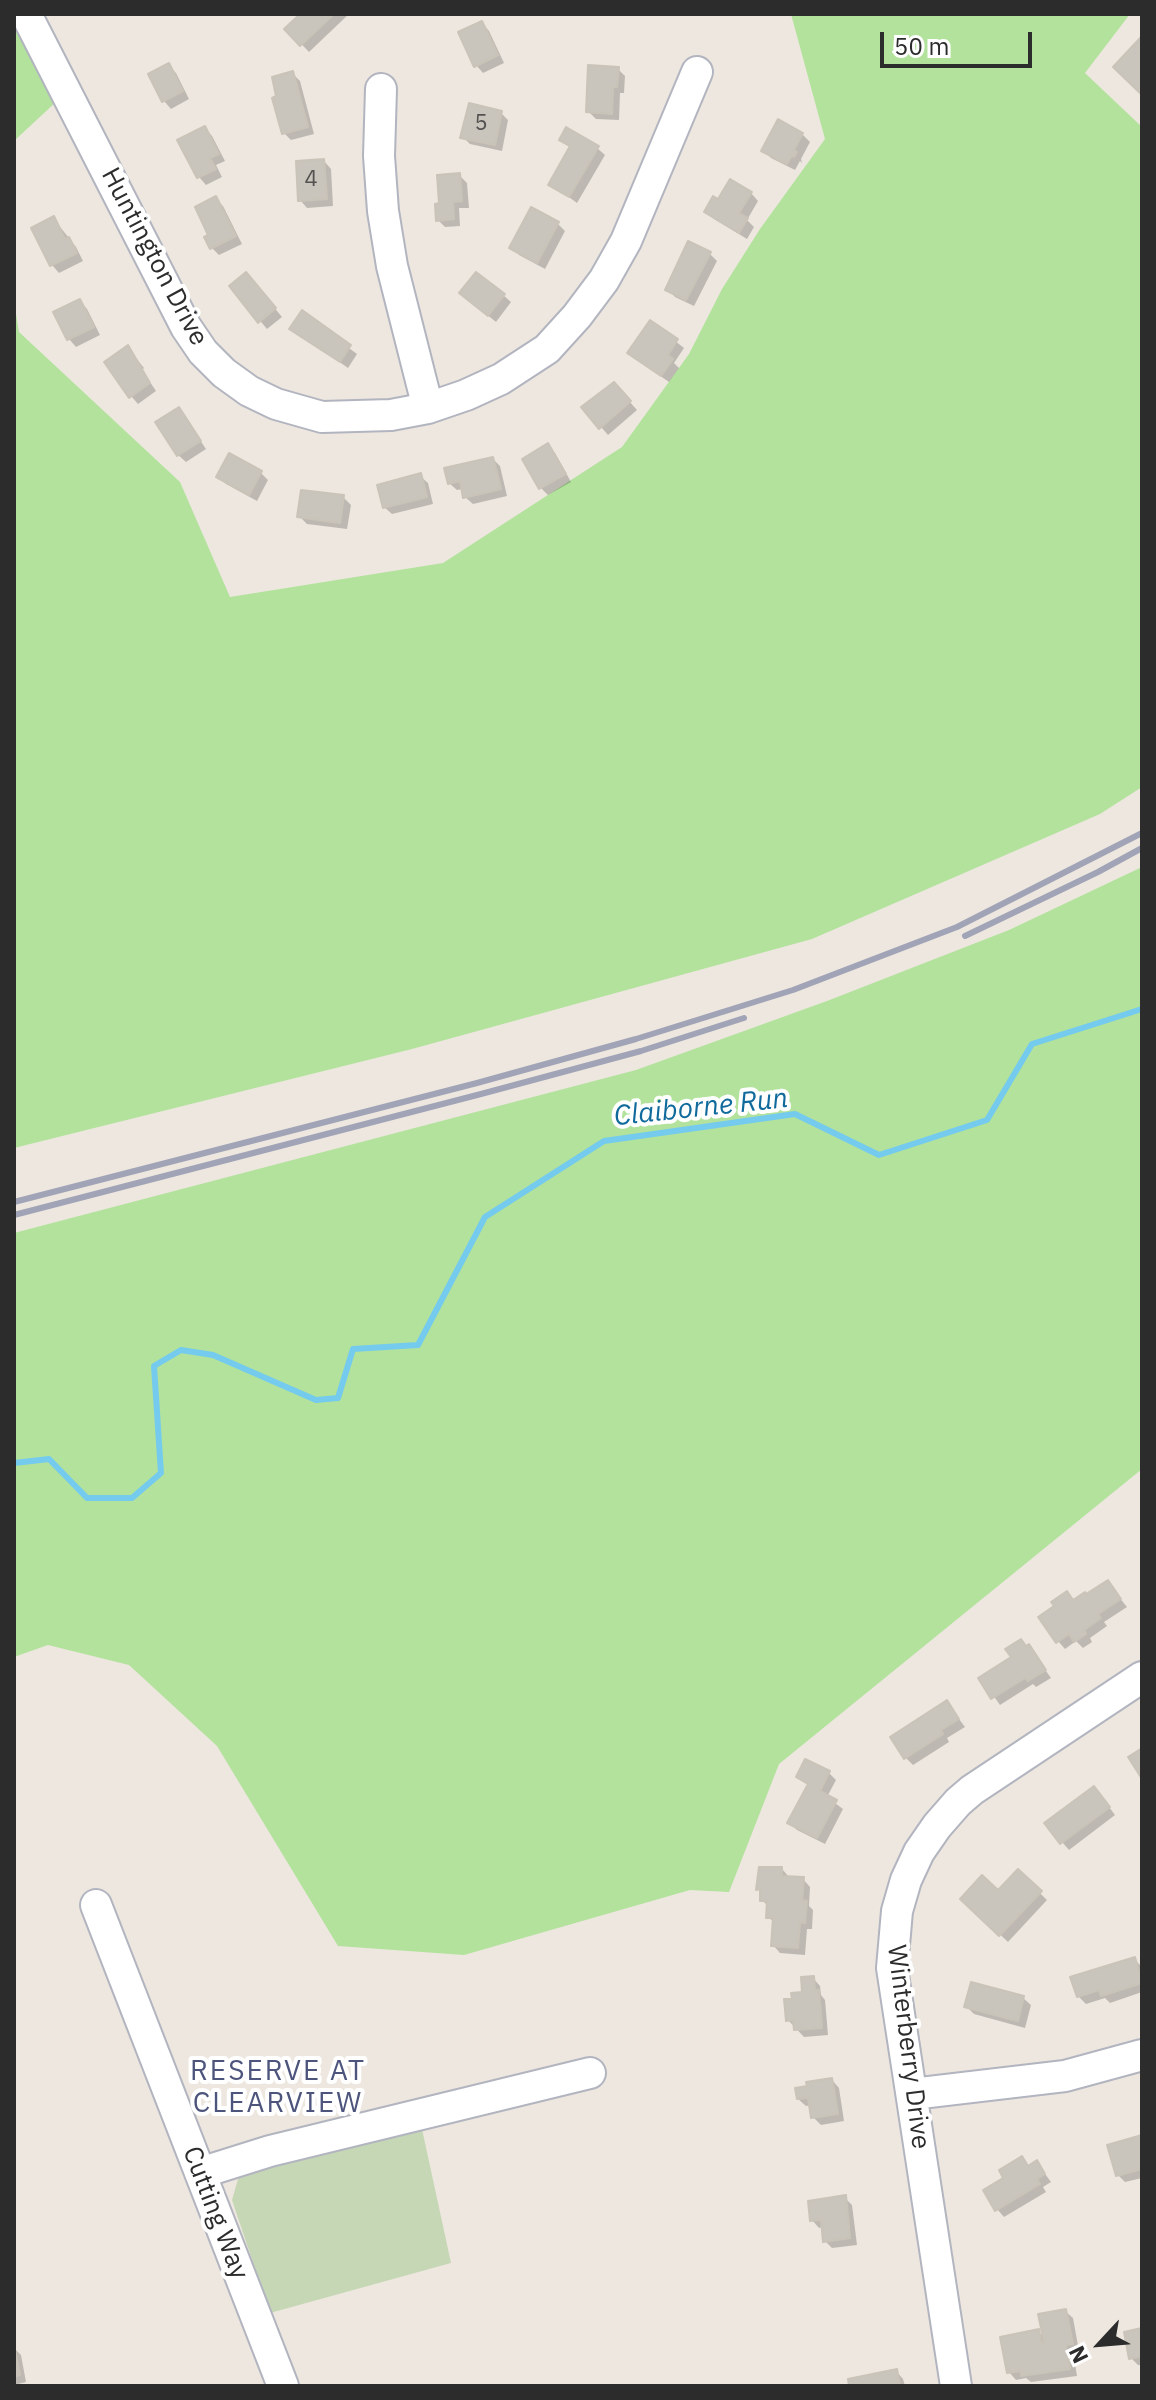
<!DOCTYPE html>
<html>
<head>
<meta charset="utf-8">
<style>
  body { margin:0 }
  #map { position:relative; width:1156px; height:2400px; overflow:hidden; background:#ede7df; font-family:"IBM Plex Sans",sans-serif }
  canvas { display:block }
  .frame { position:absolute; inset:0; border:16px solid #2c2c2c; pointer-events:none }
  .north { position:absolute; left:1060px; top:2304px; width:80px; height:80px; -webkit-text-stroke:6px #fff; paint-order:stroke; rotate:244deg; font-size:22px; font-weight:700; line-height:32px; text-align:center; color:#2c2c2c }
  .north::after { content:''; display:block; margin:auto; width:28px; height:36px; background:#2c2c2c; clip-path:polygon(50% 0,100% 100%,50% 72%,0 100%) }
  .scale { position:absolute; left:880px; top:32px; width:152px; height:36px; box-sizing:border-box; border:4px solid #2c2c2c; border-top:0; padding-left:10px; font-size:24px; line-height:28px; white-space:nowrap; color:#2c2c2c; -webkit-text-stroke:6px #fff; paint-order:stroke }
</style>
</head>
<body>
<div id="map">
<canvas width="1156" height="2400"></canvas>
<div class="frame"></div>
<div class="north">N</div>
<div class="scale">50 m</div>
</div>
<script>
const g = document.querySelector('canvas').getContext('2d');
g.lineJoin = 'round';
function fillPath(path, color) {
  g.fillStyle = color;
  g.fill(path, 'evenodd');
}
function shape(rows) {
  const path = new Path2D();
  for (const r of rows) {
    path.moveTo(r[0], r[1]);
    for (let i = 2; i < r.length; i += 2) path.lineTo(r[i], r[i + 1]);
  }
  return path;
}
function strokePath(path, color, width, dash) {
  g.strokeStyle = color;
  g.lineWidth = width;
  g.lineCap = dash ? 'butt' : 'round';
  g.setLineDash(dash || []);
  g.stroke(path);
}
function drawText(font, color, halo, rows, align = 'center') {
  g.font = font + ' "IBM Plex Sans",sans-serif';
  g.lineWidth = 8;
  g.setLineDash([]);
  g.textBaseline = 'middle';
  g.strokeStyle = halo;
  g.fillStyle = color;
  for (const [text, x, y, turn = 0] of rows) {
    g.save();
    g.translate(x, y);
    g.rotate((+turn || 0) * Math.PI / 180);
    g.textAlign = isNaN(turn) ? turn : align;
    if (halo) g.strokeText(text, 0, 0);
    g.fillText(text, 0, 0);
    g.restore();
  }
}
fillPath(shape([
  [14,14,57,101,14,141],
  [791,14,1130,14,1085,73,1142,127,1142,787,1100,814,812,939,412,1049,14,1148,14,302,19,332,180,482,230,597,443,563,622,447,689,354,722,289,760,229,825,139],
  [1142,867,1142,1469,779,1764,729,1892,690,1890,464,1955,338,1946,217,1746,129,1665,48,1645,14,1657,14,1233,636,1070,827,1001,1009,930]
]), '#b3e29d');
fillPath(shape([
  [422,2129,451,2263,270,2313,232,2200,238,2179,258,2166]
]), '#c6d7b6');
fillPath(shape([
  [303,14,349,14,309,52,287,29],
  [482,23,489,31,504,63,483,73,476,65],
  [169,66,176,73,189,99,171,109,164,101,150,75],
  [618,69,625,76,624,93,620,93,619,120,596,119,589,112],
  [293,74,300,81,314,134,291,140,284,133],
  [501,113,508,120,502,151,470,144,463,137],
  [205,128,212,136,225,161,216,165,222,177,206,185,199,177,180,141],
  [802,134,810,142,801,159,802,163,800,161,795,170,771,158,764,151],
  [561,140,597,148,605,155,577,203,551,184,571,148],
  [324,161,331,169,333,206,307,208,300,200],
  [459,175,467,183,469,208,459,208,460,226,445,227,438,220,442,205],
  [751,193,758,201,747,220,754,227,747,239,714,219,706,212,719,202],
  [216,199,223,206,242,244,219,255,212,248,211,235],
  [53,218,76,247,83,261,59,273,52,265,33,229],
  [558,224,565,231,545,269,519,255,512,247],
  [710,254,717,261,694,306,675,297,668,289],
  [253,282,282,317,267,329,232,287],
  [503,295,511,302,496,322,469,300],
  [80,301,87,309,100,335,76,347,69,339,56,313],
  [302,313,357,354,348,368,292,329],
  [651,322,684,348,674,363,679,368,669,382,637,360],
  [128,348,144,368,142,370,156,391,138,404,131,396],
  [621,392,637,410,608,435,601,427],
  [179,409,206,449,186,462,178,455],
  [548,446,555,453,571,482,548,495,541,488,525,460],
  [230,455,261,473,268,480,257,501,226,484,218,476],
  [493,459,500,466,507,496,473,504,465,497,463,489,457,490,449,483],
  [420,476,428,483,433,504,392,514,384,507],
  [343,497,351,505,347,529,307,524,299,516],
  [1107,1582,1127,1607,1104,1622,1107,1626,1090,1638,1092,1642,1083,1648,1076,1641,1065,1649,1058,1641,1057,1607,1067,1594,1074,1601,1087,1596],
  [1028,1646,1051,1678,1036,1687,1033,1684,1000,1705,981,1678],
  [947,1703,965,1727,947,1738,949,1742,913,1765,906,1758],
  [829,1773,836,1780,827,1797,843,1809,825,1844,797,1830,790,1823,809,1786,798,1777],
  [1101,1796,1115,1815,1069,1850,1062,1842],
  [782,1869,789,1877,803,1879,810,1887,809,1906,813,1910,812,1929,807,1929,805,1955,780,1953,773,1945,775,1923,768,1917,769,1907,762,1900,762,1894,758,1889],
  [1018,1872,1047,1900,1008,1942,963,1899,998,1893],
  [1134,1959,1142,1967,1142,1992,1110,2003,1105,1998,1086,2004,1078,1996],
  [813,1978,820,1986,821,1995,825,2000,828,2035,804,2037,788,2020,794,2001,804,1993],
  [1023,1998,1031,2005,1025,2028,974,2014,967,2007],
  [832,2080,839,2088,844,2121,821,2125,813,2117,811,2105,806,2106,798,2099],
  [1142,2137,1142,2178,1125,2182,1118,2175],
  [1022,2159,1030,2167,1037,2163,1051,2182,1043,2187,1046,2192,1004,2217,997,2209,1006,2178],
  [845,2198,852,2205,857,2245,832,2248,825,2241,823,2227,819,2228,812,2220],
  [1065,2311,1073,2318,1079,2351,1073,2352,1077,2376,1031,2382,1026,2378,1016,2380,1009,2372,1038,2331,1045,2338],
  [1142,2330,1142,2365,1138,2365,1131,2358],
  [14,2348,21,2355,26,2382,14,2385],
  [896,2371,903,2379,905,2386,851,2386]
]), '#0003');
strokePath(shape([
  [14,1463,49,1459,87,1498,132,1498,161,1473,154,1366,181,1350,213,1355,316,1400,338,1398,353,1349,418,1345,485,1217,604,1141,795,1114,879,1155,987,1120,1032,1044,1142,1009]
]), '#75cbed', 6);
const building = shape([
  [300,14,334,14,300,46,284,29,300,14],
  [482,21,498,55,474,67,458,32,482,21],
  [1142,36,1142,95,1113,67,1142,36],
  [169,63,183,91,162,102,148,74,169,63],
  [588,65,619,67,617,87,613,87,612,114,586,112,588,65],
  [293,71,308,127,282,134,272,98,276,96,272,77,293,71],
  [469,103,502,111,495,145,460,138,469,103],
  [778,119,803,133,794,150,797,152,794,157,792,155,787,164,761,151,778,119],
  [205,126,219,154,210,158,216,169,197,178,177,140,205,126],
  [566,127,599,146,569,197,548,185,570,146,559,140,566,127],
  [324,159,327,199,298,201,296,161,324,159],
  [460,173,462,201,453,202,454,219,436,221,435,204,439,203,437,175,460,173],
  [730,179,752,192,739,213,748,218,739,233,704,212,713,196,718,199,730,179],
  [216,196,236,236,210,249,204,237,208,235,195,207,216,196],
  [531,207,559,222,537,263,509,248,531,207],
  [54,216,65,239,69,237,77,253,50,266,31,228,54,216],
  [688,241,711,252,686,300,665,290,688,241],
  [246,272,276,308,258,323,229,286,246,272],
  [476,272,505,294,488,316,459,293,476,272],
  [80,299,94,327,67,340,53,312,80,299],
  [302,310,351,345,340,362,289,329,302,310],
  [650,320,678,339,668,355,673,359,661,376,627,353,650,320],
  [128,345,150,383,129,398,104,362,128,345],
  [614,382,631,401,599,429,581,407,614,382],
  [179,407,201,441,177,456,155,422,179,407],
  [548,443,566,474,539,489,522,459,548,443],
  [229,453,262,471,249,495,216,477,229,453],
  [493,457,501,489,463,498,460,481,448,484,444,468,493,457],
  [421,473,427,497,383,508,377,485,421,473],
  [301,490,344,495,340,523,297,517,301,490],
  [1108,1580,1121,1599,1098,1614,1101,1618,1084,1630,1086,1634,1074,1642,1069,1634,1056,1643,1038,1617,1054,1606,1051,1602,1067,1591,1073,1600,1085,1592,1086,1594,1108,1580],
  [1021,1639,1026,1646,1029,1644,1046,1670,1028,1681,1025,1678,991,1699,978,1678,1011,1657,1005,1649,1021,1639],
  [947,1700,959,1719,941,1730,943,1734,904,1759,890,1737,947,1700],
  [1142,1748,1142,1779,1128,1757,1142,1748],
  [805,1759,830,1771,820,1791,837,1800,817,1838,787,1823,808,1784,796,1777,805,1759],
  [1094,1786,1110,1807,1060,1844,1044,1823,1094,1786],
  [759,1867,782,1867,782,1876,804,1877,802,1900,807,1901,805,1923,800,1922,798,1948,771,1946,773,1918,766,1918,767,1901,760,1901,760,1889,756,1890,759,1867],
  [1018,1869,1042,1891,999,1936,960,1899,982,1875,998,1890,1018,1869],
  [1135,1957,1142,1983,1101,1996,1099,1990,1077,1997,1070,1977,1135,1957],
  [814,1976,815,1990,819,1990,822,2028,794,2030,793,2020,786,2021,784,1999,792,1999,791,1993,802,1992,801,1977,814,1976],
  [971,1982,1024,1996,1018,2021,964,2007,971,1982],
  [832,2078,838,2114,811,2118,808,2098,797,2099,795,2088,807,2086,806,2082,832,2078],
  [1142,2135,1142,2169,1116,2176,1107,2145,1142,2135],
  [1022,2156,1028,2166,1037,2160,1045,2174,1037,2179,1040,2184,995,2211,983,2190,1003,2178,999,2170,1022,2156],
  [846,2195,850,2238,823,2242,821,2220,810,2221,808,2201,846,2195],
  [1066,2309,1073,2344,1066,2345,1070,2369,1021,2376,1021,2371,1007,2373,1000,2337,1039,2329,1041,2343,1044,2342,1038,2314,1066,2309],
  [1142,2328,1142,2356,1129,2359,1124,2332,1142,2328],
  [14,2345,20,2375,14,2377,14,2345],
  [897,2369,900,2386,849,2386,848,2379,897,2369]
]);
fillPath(building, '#c9c5bd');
strokePath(building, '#c9c3b8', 2);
const minor = shape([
  [26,14,186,327,203,352,224,373,249,391,276,404,322,417,391,415,428,408,466,395,501,379,547,349,577,316,604,280,626,241,697,72],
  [381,89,379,156,383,211,392,266,428,408],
  [96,1905,283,2386],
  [912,2094,1065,2076,1142,2055],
  [200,2173,270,2151,590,2073],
  [956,2386,892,1968,897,1911,906,1880,919,1852,937,1826,958,1802,972,1790,1142,1677]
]);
strokePath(minor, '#b2b5bf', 34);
strokePath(minor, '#fff', 30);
strokePath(shape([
  [965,936,1098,872,1142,848],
  [14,1202,477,1083,636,1039,793,990,957,927,1142,833],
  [14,1215,481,1094,641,1051,744,1018]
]), '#a1a4b6', 6);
drawText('22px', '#535250', null, [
  ["5",481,124],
  ["4",311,180]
]);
drawText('26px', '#2c2c2c', '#fff', [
  ["Huntington Drive",154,257,62],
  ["Winterberry Drive",908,2047,83],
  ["Cutting Way",215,2213,69]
]);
drawText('italic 28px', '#106a9c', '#fff', [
  ["Claiborne Run",701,1108,-6]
]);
g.letterSpacing = '2px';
drawText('28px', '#4d557c', '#fff', [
  ["RESERVE AT",278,2072],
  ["CLEARVIEW",278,2104]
]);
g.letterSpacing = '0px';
</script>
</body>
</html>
